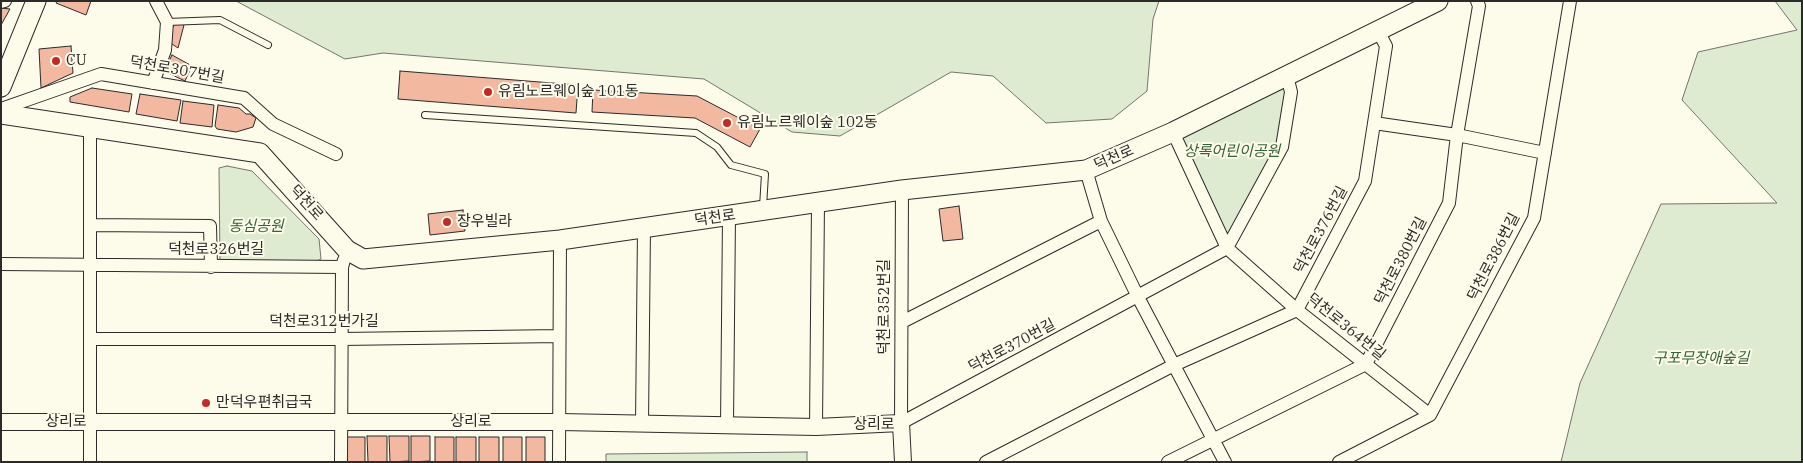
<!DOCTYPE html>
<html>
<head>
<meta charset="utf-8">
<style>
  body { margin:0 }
  #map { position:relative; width:1803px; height:463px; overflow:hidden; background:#fdfbea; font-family:"IBM Plex Serif",serif }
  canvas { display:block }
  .frame { position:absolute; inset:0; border:2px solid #2b2b2b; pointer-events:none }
</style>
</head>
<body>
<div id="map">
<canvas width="1803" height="463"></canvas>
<div class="frame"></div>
</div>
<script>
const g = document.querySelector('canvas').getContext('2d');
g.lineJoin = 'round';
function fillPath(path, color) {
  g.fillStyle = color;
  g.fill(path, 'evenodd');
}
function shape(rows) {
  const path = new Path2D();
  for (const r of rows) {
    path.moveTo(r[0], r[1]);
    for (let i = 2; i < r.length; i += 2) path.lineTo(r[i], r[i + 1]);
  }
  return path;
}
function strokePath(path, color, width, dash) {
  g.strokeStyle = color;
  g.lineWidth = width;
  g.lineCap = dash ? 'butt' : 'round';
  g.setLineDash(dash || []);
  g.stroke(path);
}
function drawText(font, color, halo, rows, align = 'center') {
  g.font = font + ' "IBM Plex Serif","Noto Sans KR",serif';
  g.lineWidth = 4;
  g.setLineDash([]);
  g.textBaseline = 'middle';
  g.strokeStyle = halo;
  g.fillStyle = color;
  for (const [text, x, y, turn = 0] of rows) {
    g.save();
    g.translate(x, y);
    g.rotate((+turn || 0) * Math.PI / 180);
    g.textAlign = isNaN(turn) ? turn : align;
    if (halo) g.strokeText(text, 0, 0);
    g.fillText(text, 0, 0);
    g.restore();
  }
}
const green = shape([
  [236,1,1159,1,1153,19,1147,91,1112,119,1046,123,993,76,951,72,840,136,792,132,704,79,383,53,345,59,236,1],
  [1775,1,1802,1,1802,462,1561,462,1580,383,1661,204,1777,203,1682,100,1698,52,1797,30,1775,1],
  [1284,81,1288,96,1280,148,1229,241,1179,133,1284,81],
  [227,166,252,171,319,239,321,259,313,263,220,264,219,168,227,166],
  [807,452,807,462,606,462,606,454,807,452]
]);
fillPath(green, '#deebd1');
strokePath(green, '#74746e', 1);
const building = shape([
  [57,1,91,1,86,15,56,3,57,1],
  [1,8,10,9,1,25,1,8],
  [174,22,184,25,178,48,169,42,174,22],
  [71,46,73,73,41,88,39,49,71,46],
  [172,55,192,66,185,81,164,71,172,55],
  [400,71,578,85,576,113,398,99,400,71],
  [92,88,132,94,129,112,70,102,70,97,92,88],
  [593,90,697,96,760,129,750,147,695,118,592,112,593,90],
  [140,94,181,100,177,121,136,114,140,94],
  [183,101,214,105,212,127,180,123,183,101],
  [218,105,239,108,246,114,250,114,256,118,253,127,236,132,217,129,215,126,218,105],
  [959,206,963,239,943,241,939,209,959,206],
  [463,210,465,231,430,235,428,214,463,210],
  [367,436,387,436,387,462,368,462,367,436],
  [389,436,409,436,409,461,390,462,389,436],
  [411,436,430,436,430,461,411,462,411,436],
  [345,437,365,437,365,462,345,462,345,437],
  [435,437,454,437,454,462,435,462,435,437],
  [456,437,476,437,476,462,456,462,456,437],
  [479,437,499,437,499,462,479,462,479,437],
  [503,437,522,437,522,462,503,462,503,437],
  [526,437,545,437,545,462,526,462,526,437]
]);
fillPath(building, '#f2b8a0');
strokePath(building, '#2b2b2b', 1);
const service = shape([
  [167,22,220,20,268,45],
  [425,115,696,133,717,147,731,165,765,174,763,207]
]);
const minor = shape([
  [1,2,5,1],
  [153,83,165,50,167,22,156,1],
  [1,109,101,74,244,98,273,124,336,154],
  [1374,123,1457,135,1545,153],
  [1173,132,1227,248,1297,310,1430,415],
  [1086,170,1101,221,1138,297,1225,462],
  [902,190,901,423,1227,248,1282,147,1291,92,1287,76],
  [90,225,210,226,211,267],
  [1,264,342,267],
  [902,322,1101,221],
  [90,339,342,339,559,336],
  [642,424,644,228],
  [727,425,729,216],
  [816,427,818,202],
  [90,462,90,127],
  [341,462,342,267,344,260],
  [559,462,560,240],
  [986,462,1174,365,1297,310,1365,181,1386,46,1378,31],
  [1168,462,1366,364,1449,203,1457,135,1479,6,1477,1],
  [1339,462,1430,415,1534,218,1570,1]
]);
const tertiary = shape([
  [1,422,560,422,816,427,901,423,903,462]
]);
const secondary = shape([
  [1,87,36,1],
  [1,114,260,153,347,250,363,259,560,240,902,190,1086,170,1173,132,1438,1]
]);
strokePath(service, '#2b2b2b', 8);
strokePath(minor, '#2b2b2b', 14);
strokePath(tertiary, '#2b2b2b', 18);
strokePath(secondary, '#2b2b2b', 21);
strokePath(service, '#fdfbea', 6);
strokePath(minor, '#fdfbea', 12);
strokePath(tertiary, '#fdfbea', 16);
strokePath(secondary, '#fdfbea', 19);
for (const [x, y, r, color] of [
  [56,61,5,"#c62828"],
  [488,92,5,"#c62828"],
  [727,123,5,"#c62828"],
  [447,222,5,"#c62828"],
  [206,403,5,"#c62828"]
]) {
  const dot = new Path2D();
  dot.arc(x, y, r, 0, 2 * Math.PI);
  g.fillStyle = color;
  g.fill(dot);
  strokePath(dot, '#fdfbea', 2);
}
drawText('15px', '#2b2b2b', '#fdfbea', [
  ["CU",66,61],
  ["유림노르웨이숲 101동",498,92],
  ["유림노르웨이숲 102동",737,123],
  ["장우빌라",457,222],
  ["만덕우편취급국",216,403]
], 'left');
drawText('15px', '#2b2b2b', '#fdfbea', [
  ["덕천로307번길",177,70,10],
  ["덕천로",1114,158,-24],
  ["덕천로",306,203,48],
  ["덕천로",715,218,-8],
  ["덕천로376번길",1321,230,-62],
  ["덕천로326번길",216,250],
  ["덕천로386번길",1494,257,-63],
  ["덕천로380번길",1401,261,-63],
  ["덕천로352번길",885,307,-90],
  ["덕천로312번가길",324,322],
  ["덕천로364번길",1346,327,39],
  ["덕천로370번길",1012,346,-28],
  ["상리로",66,422],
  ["상리로",471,422],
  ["상리로",874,425]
]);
drawText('italic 15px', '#34623c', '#fdfbea', [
  ["상록어린이공원",1232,152],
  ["동심공원",256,227],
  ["구포무장애숲길",1701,359]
]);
</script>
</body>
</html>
